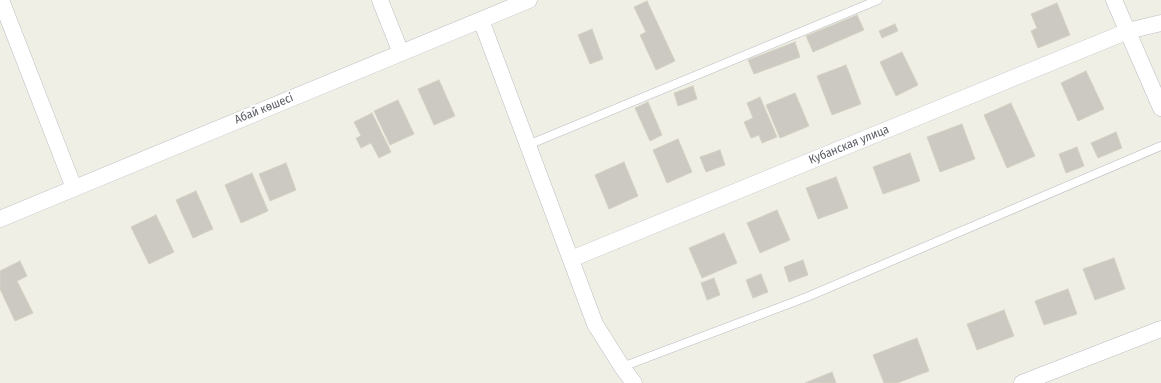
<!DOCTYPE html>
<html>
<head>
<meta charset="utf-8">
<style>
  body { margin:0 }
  canvas { display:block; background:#f0efe5 }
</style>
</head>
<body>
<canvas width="1161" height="383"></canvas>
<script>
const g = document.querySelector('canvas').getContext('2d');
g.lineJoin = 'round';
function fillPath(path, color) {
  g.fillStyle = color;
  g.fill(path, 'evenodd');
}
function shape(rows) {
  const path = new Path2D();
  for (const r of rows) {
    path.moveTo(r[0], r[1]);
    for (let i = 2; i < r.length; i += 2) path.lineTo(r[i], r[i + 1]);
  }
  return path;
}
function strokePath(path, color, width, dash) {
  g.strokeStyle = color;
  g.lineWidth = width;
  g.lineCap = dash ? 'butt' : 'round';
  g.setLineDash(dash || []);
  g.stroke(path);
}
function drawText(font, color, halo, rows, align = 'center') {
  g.font = font + ' "Fira Sans Condensed",sans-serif';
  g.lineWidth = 4;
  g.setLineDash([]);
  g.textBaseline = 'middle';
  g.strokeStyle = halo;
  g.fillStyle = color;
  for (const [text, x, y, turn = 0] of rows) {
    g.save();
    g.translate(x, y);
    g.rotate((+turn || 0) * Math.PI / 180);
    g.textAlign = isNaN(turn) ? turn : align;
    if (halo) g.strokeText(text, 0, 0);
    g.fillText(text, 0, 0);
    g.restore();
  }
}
const building = shape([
  [647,1,675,61,656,70,640,35,646,32,634,7,647,1],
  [1057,3,1070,35,1038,48,1031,31,1037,28,1031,14,1057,3],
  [857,15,864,30,813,52,806,36,857,15],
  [895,24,898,31,882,38,879,31,895,24],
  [592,29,603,59,590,64,578,35,592,29],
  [795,42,800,57,754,74,748,60,795,42],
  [902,52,918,85,896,96,880,62,902,52],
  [846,65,861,104,832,115,817,76,846,65],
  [1086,71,1104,109,1078,121,1061,83,1086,71],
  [439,80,455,116,434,125,418,89,439,80],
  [693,86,697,99,678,106,674,93,693,86],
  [795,93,809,126,780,138,766,105,795,93],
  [760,97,777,137,762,143,759,135,751,138,744,122,753,118,747,103,760,97],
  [398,100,414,134,390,145,374,111,398,100],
  [648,102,662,135,650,141,635,108,648,102],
  [1011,103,1035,156,1007,168,984,115,1011,103],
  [372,113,391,152,379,158,371,143,361,148,356,138,361,136,354,122,372,113],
  [962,124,975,159,940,172,927,137,962,124],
  [1116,132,1122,148,1098,158,1091,143,1116,132],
  [678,139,692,172,667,183,653,150,678,139],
  [1077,147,1084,166,1066,173,1059,154,1077,147],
  [720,150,725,165,706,172,700,157,720,150],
  [910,153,920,181,883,194,873,167,910,153],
  [624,162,638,196,609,209,595,175,624,162],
  [286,163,296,190,270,201,259,174,286,163],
  [252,173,268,211,241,223,225,185,252,173],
  [836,177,848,208,818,219,806,188,836,177],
  [196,191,213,229,193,238,176,200,196,191],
  [777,210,790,240,760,253,747,223,777,210],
  [156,215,174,252,149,264,131,227,156,215],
  [724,233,737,263,702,278,689,248,724,233],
  [1114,258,1125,289,1095,300,1083,269,1114,258],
  [803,260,808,275,789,282,784,267,803,260],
  [20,261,27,276,17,281,33,313,15,321,0,289,0,271,20,261],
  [761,274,768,292,753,298,746,280,761,274],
  [714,278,720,295,707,300,701,283,714,278],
  [1068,289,1077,314,1044,325,1035,301,1068,289],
  [1004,310,1014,336,977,350,967,324,1004,310],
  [917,338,929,371,897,383,884,383,873,355,917,338],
  [832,372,836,383,805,383,832,372]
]);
fillPath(building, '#cbc9c2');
strokePath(building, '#d5d2c3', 1);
const service = shape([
  [528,145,878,0],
  [622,367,807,297,1161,146]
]);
const minor = shape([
  [1,0,74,188],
  [380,0,401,53],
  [1114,0,1161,108],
  [481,20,595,324,622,367,634,383],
  [0,219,529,0],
  [571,259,1128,31,1161,23],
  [1022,383,1161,329]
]);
strokePath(service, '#b9bcc1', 9);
strokePath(minor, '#b9bcc1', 17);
strokePath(service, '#fff', 8);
strokePath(minor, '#fff', 16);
drawText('12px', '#5c5f66', '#fff', [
  ["Абай көшесі",264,109,-22],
  ["Кубанская улица",849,145,-22]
]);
</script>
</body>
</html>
